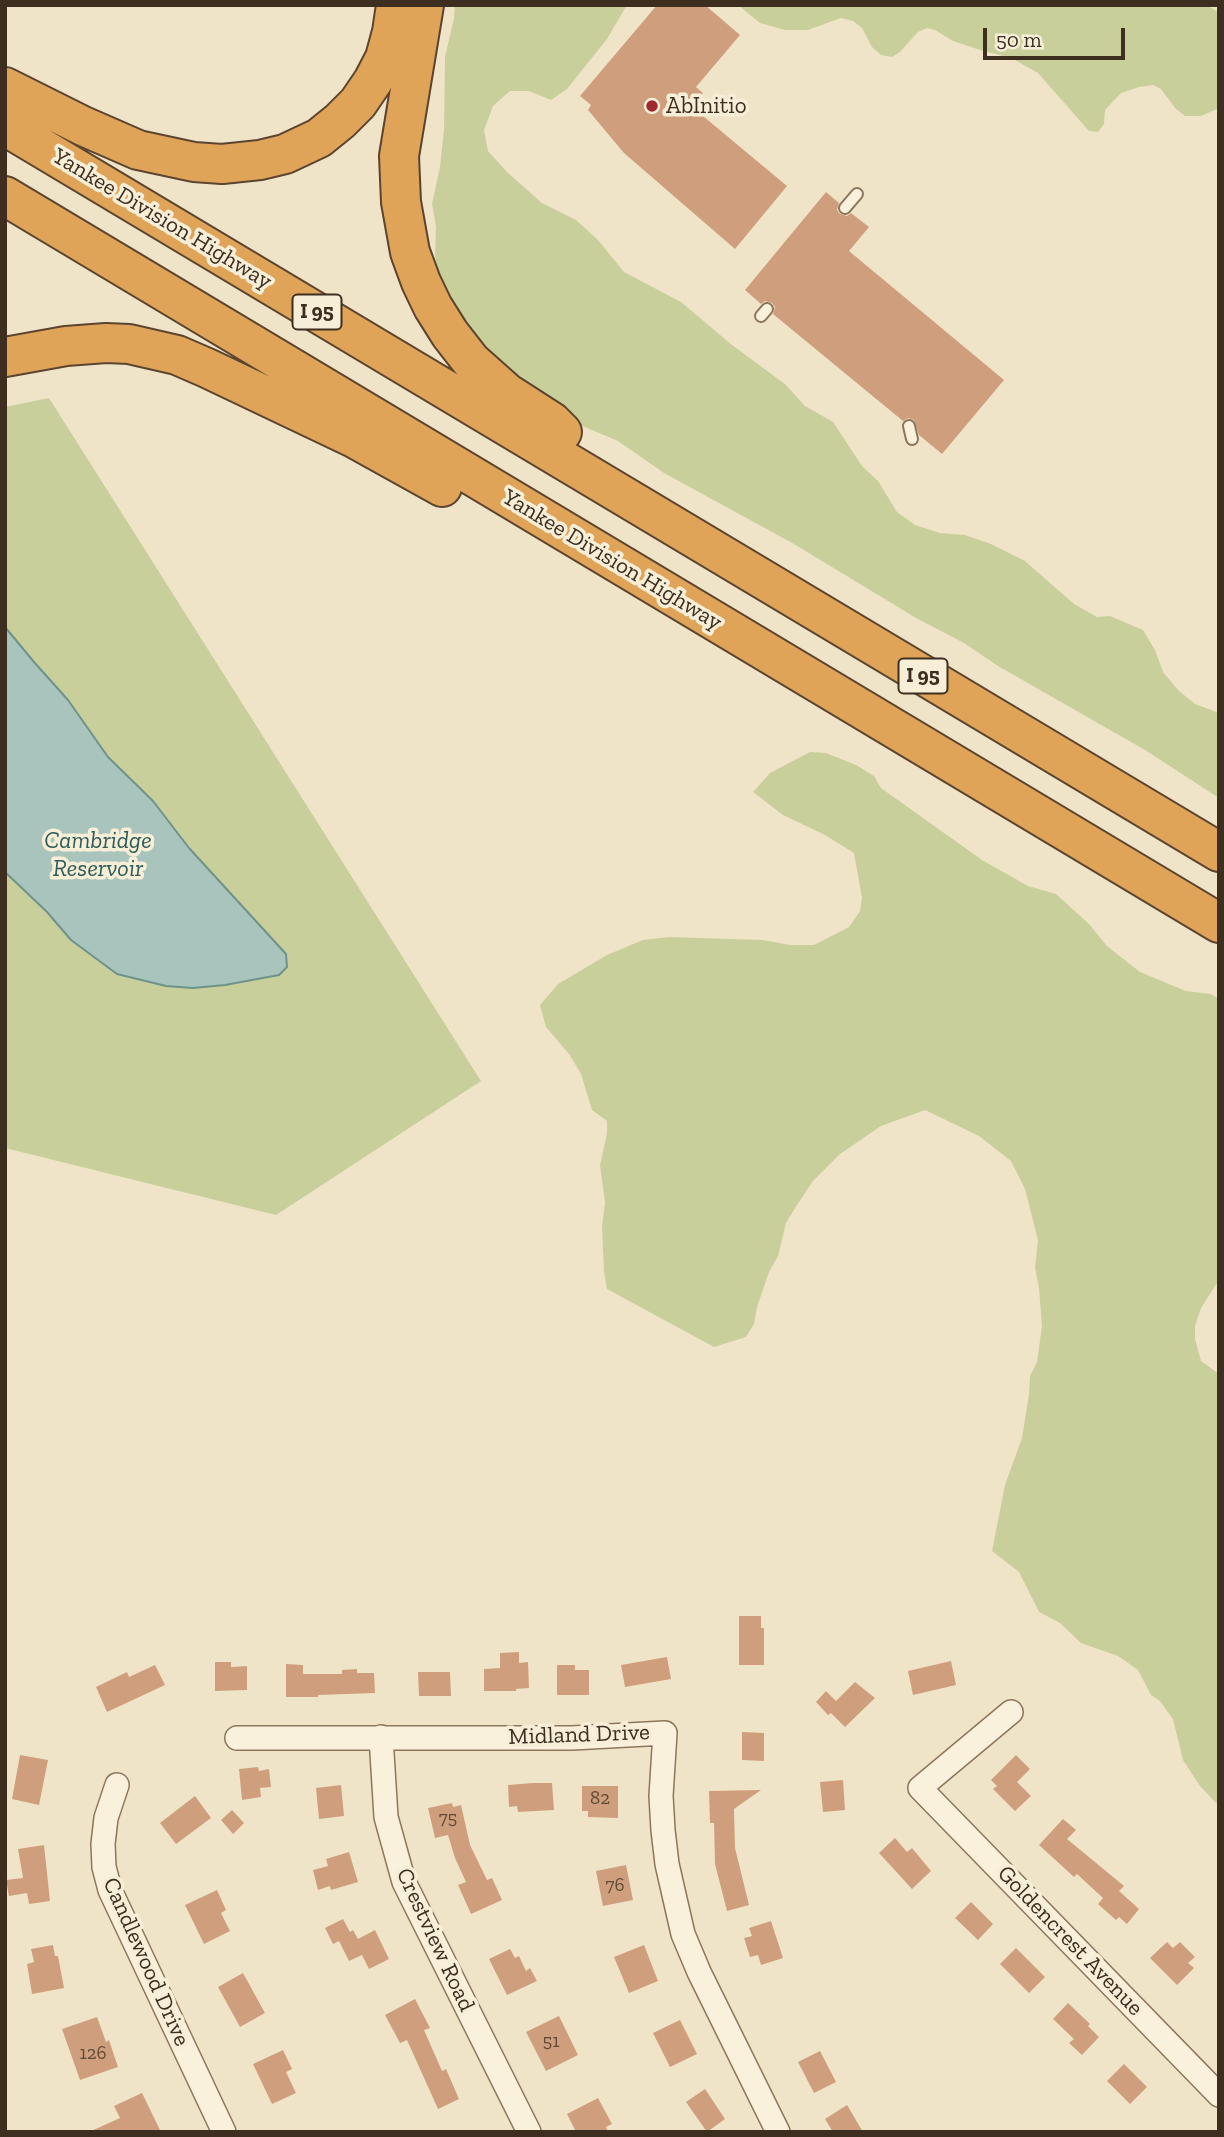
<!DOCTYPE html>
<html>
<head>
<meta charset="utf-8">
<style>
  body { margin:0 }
  #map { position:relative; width:1224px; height:2137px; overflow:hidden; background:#f0e4c8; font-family:"Zilla Slab",serif }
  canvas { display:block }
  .frame { position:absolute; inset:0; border:7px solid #3d2e20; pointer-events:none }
  .scale { position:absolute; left:983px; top:28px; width:142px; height:32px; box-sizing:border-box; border:4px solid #3d2e20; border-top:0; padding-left:9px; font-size:21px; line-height:24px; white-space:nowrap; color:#3d2e20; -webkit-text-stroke:5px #f7eed8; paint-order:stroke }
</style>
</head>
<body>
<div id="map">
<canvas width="1224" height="2137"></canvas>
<div class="frame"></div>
<div class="scale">50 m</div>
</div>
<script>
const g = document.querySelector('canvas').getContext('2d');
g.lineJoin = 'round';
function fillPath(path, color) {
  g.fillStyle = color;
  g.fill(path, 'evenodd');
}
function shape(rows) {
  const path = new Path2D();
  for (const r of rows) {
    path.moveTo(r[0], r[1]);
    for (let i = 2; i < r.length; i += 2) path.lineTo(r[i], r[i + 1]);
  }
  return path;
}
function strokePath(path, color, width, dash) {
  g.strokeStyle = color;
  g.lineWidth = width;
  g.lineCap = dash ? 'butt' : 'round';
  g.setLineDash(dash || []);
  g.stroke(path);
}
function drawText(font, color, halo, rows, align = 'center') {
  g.font = font + ' "Zilla Slab",serif';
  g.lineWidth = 7;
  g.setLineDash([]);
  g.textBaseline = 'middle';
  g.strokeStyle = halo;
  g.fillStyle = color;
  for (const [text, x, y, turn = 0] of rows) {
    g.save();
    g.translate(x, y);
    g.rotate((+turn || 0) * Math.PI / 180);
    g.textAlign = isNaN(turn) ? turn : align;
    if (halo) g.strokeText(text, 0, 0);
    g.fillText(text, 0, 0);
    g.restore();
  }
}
fillPath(shape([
  [455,5,627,5,607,39,567,89,551,100,529,91,510,91,493,106,484,130,488,151,508,173,542,203,576,220,598,240,624,272,681,302,732,345,785,384,805,406,833,422,862,466,878,481,897,512,915,525,940,533,965,535,991,544,1025,561,1074,604,1097,617,1110,616,1143,630,1155,650,1163,672,1179,691,1195,704,1219,713,1219,798,1145,750,998,666,964,643,916,618,794,544,664,473,618,441,580,425,545,405,472,338,441,285,435,256,436,227,432,204,440,167,444,129,445,57,454,18],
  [738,5,1207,5,1219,13,1219,108,1201,116,1185,116,1175,108,1161,89,1153,85,1139,87,1121,93,1105,110,1104,124,1098,132,1089,131,1038,73,1011,58,980,50,953,41,935,30,927,28,918,32,900,52,892,57,881,55,872,47,862,28,853,21,841,18,808,30,785,30,760,23],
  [49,398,481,1081,276,1215,5,1148,5,872,47,912,71,940,147,980,166,986,225,985,279,975,287,967,285,954,189,848,153,801,108,757,68,700,34,662,5,627,5,407],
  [810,752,826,753,856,765,874,776,881,788,982,860,1028,886,1056,894,1089,924,1107,946,1140,972,1186,991,1211,994,1219,999,1219,1280,1201,1308,1195,1326,1195,1339,1201,1361,1219,1374,1219,1806,1200,1786,1183,1760,1173,1719,1160,1701,1151,1695,1138,1670,1118,1656,1081,1643,1060,1623,1039,1612,1019,1572,992,1551,1005,1485,1022,1438,1029,1394,1030,1376,1037,1362,1042,1326,1039,1288,1035,1268,1038,1240,1025,1189,1011,1161,979,1136,925,1110,881,1126,840,1154,813,1181,795,1208,786,1223,778,1256,769,1272,757,1307,754,1324,746,1337,714,1347,607,1289,604,1272,602,1226,605,1203,600,1165,607,1133,607,1121,592,1110,581,1074,569,1054,546,1027,540,1005,558,984,607,955,643,940,669,937,763,940,790,945,814,945,849,927,860,911,862,898,854,853,825,835,783,815,753,792,770,773]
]), '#c9cf9b');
const water = shape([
  [5,627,34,662,68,700,108,757,153,801,189,848,286,954,287,967,279,975,225,985,193,988,166,986,117,974,71,940,47,912,5,872,5,627]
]);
fillPath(water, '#a9c4bc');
strokePath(water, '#6f938a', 2);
fillPath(shape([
  [657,5,705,5,740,35,696,87,703,93,691,106,787,186,735,249,624,153,588,110,591,105,580,96],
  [826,192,839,203,837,210,840,214,847,216,851,213,869,227,849,251,1004,380,942,454,919,435,914,420,908,418,903,421,773,314,775,307,772,303,765,301,761,304,745,290],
  [739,1616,761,1616,761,1628,764,1628,764,1665,739,1665],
  [519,1652,519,1663,528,1662,529,1688,516,1689,516,1691,484,1691,484,1669,500,1668,500,1653],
  [667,1657,671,1679,625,1687,621,1665],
  [951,1661,956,1685,913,1695,908,1671],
  [215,1662,231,1662,231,1667,247,1666,247,1690,215,1691],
  [286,1664,303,1665,303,1674,342,1674,342,1670,357,1669,357,1673,374,1673,375,1693,318,1695,318,1697,286,1697],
  [155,1665,165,1685,107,1712,96,1687,127,1672,129,1677],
  [557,1665,575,1665,575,1670,589,1670,589,1695,557,1695],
  [418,1672,450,1672,451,1696,419,1696],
  [855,1682,875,1698,845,1727,831,1713,828,1715,816,1702,826,1691,836,1701],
  [742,1732,764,1733,764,1761,742,1760],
  [20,1755,48,1760,39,1805,12,1799],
  [1016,1755,1030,1769,1017,1782,1031,1796,1015,1811,993,1789,997,1786,991,1780],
  [258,1767,259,1771,269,1769,271,1787,260,1788,261,1797,242,1800,239,1769],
  [843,1780,845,1810,823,1812,820,1782],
  [533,1783,552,1783,554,1810,518,1812,517,1806,509,1807,508,1785],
  [341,1785,344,1816,319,1819,316,1788],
  [582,1786,618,1786,618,1818,588,1817,588,1811,582,1811],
  [761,1790,734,1809,735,1848,749,1905,727,1911,715,1864,714,1823,710,1823,709,1791],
  [195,1796,211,1818,176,1844,160,1823],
  [452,1803,453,1807,461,1805,470,1845,487,1880,492,1878,502,1900,471,1914,458,1885,466,1882,455,1858,448,1835,435,1838,428,1808],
  [232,1810,244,1823,233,1834,221,1820],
  [1063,1819,1076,1830,1067,1839,1124,1886,1119,1891,1139,1909,1127,1924,1119,1917,1116,1920,1098,1904,1103,1898,1077,1874,1074,1877,1039,1845],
  [895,1838,907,1852,912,1848,931,1871,912,1889,879,1853],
  [44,1845,50,1901,29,1904,27,1893,9,1896,6,1880,23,1878,18,1849],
  [349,1852,358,1882,331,1890,330,1886,318,1890,313,1870,328,1866,326,1859],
  [626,1865,633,1900,603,1906,596,1871],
  [217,1890,226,1910,221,1913,230,1931,204,1944,185,1905],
  [971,1902,993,1924,978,1940,955,1918],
  [343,1919,350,1932,353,1930,358,1939,375,1930,389,1959,369,1969,362,1955,349,1961,339,1941,333,1944,325,1928],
  [771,1921,783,1958,761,1965,758,1955,750,1957,744,1938,752,1936,749,1928],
  [1167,1942,1173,1948,1180,1942,1195,1957,1188,1963,1194,1968,1177,1985,1150,1958],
  [53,1945,55,1956,58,1956,64,1988,32,1994,27,1964,34,1962,31,1949],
  [644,1945,658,1981,629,1993,614,1957],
  [1016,1948,1045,1977,1029,1993,1000,1964],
  [510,1949,515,1958,519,1956,526,1971,530,1968,537,1981,507,1995,489,1959],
  [243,1973,265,2013,240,2027,218,1987],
  [415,1999,430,2028,424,2030,442,2071,446,2069,459,2099,438,2109,407,2040,400,2043,385,2015],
  [1068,2003,1090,2024,1088,2026,1099,2037,1082,2055,1069,2043,1074,2039,1053,2019],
  [559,2016,578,2055,546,2071,526,2032],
  [97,2017,106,2042,109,2040,118,2067,80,2080,62,2029],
  [680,2020,697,2054,670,2067,653,2033],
  [283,2050,292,2069,286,2072,296,2093,272,2104,253,2064],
  [820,2051,836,2082,814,2093,798,2062],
  [1124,2064,1147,2087,1130,2104,1107,2081],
  [705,2089,725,2119,707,2132,686,2102],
  [142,2093,161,2132,89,2132,120,2118,114,2106],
  [598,2098,612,2124,606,2127,608,2132,576,2132,567,2114],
  [847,2105,863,2132,833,2132,825,2119]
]), '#cf9f7d');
const service = shape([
  [845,208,857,194],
  [761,316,767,309],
  [909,426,912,439]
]);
const minor = shape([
  [1011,1712,920,1788,1219,2095],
  [381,1737,386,1817,404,1882,529,2132],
  [237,1738,572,1738,665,1733,661,1796,663,1830,667,1864,683,1934,699,1972,778,2132],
  [117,1785,106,1818,103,1844,104,1867,110,1890,224,2132]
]);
const motorway = shape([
  [424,5,399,156,401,202,410,252,421,282,433,307,450,334,471,361,507,393,552,422,562,432],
  [5,87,83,126,138,150,194,162,222,164,260,160,285,154,319,138,340,121,358,103,373,81,385,58,392,32,396,5],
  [5,126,1219,852],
  [5,196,1219,923],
  [5,357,66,346,106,343,129,344,177,355,207,368,352,437,442,487]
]);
strokePath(service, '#8d765c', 14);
strokePath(minor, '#8d765c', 26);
strokePath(motorway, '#5b4430', 42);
strokePath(service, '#faf1dc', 10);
strokePath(minor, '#faf1dc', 23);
strokePath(motorway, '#e0a458', 38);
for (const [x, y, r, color] of [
  [652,106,7,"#9e2a2b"]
]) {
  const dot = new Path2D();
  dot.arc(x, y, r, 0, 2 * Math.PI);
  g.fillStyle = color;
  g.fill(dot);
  strokePath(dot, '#f7eed8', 2.5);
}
drawText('19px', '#624a37', null, [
  ["82",600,1799],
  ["75",448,1819],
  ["76",615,1886],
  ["51",551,2042],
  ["126",93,2054]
]);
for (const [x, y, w] of [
  [317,312,49],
  [923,676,49]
]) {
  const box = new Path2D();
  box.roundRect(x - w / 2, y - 17.5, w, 35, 5);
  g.fillStyle = '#f7eed8';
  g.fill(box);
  strokePath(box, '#3d2e20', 2);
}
drawText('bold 21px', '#3d2e20', null, [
  ["I 95",317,312],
  ["I 95",923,676]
]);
drawText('23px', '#3d2e20', '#f7eed8', [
  ["AbInitio",666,106]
], 'left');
drawText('23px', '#3d2e20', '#f7eed8', [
  ["Yankee Division Highway",162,219,31],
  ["Yankee Division Highway",612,560,31],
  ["Midland Drive",579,1735,-2],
  ["Crestview Road",435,1940,65],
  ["Goldencrest Avenue",1070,1941,46],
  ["Candlewood Drive",146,1962,66]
]);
drawText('italic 24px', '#2f5d5a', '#f7eed8', [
  ["Cambridge",98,841],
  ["Reservoir",98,869]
]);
</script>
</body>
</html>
